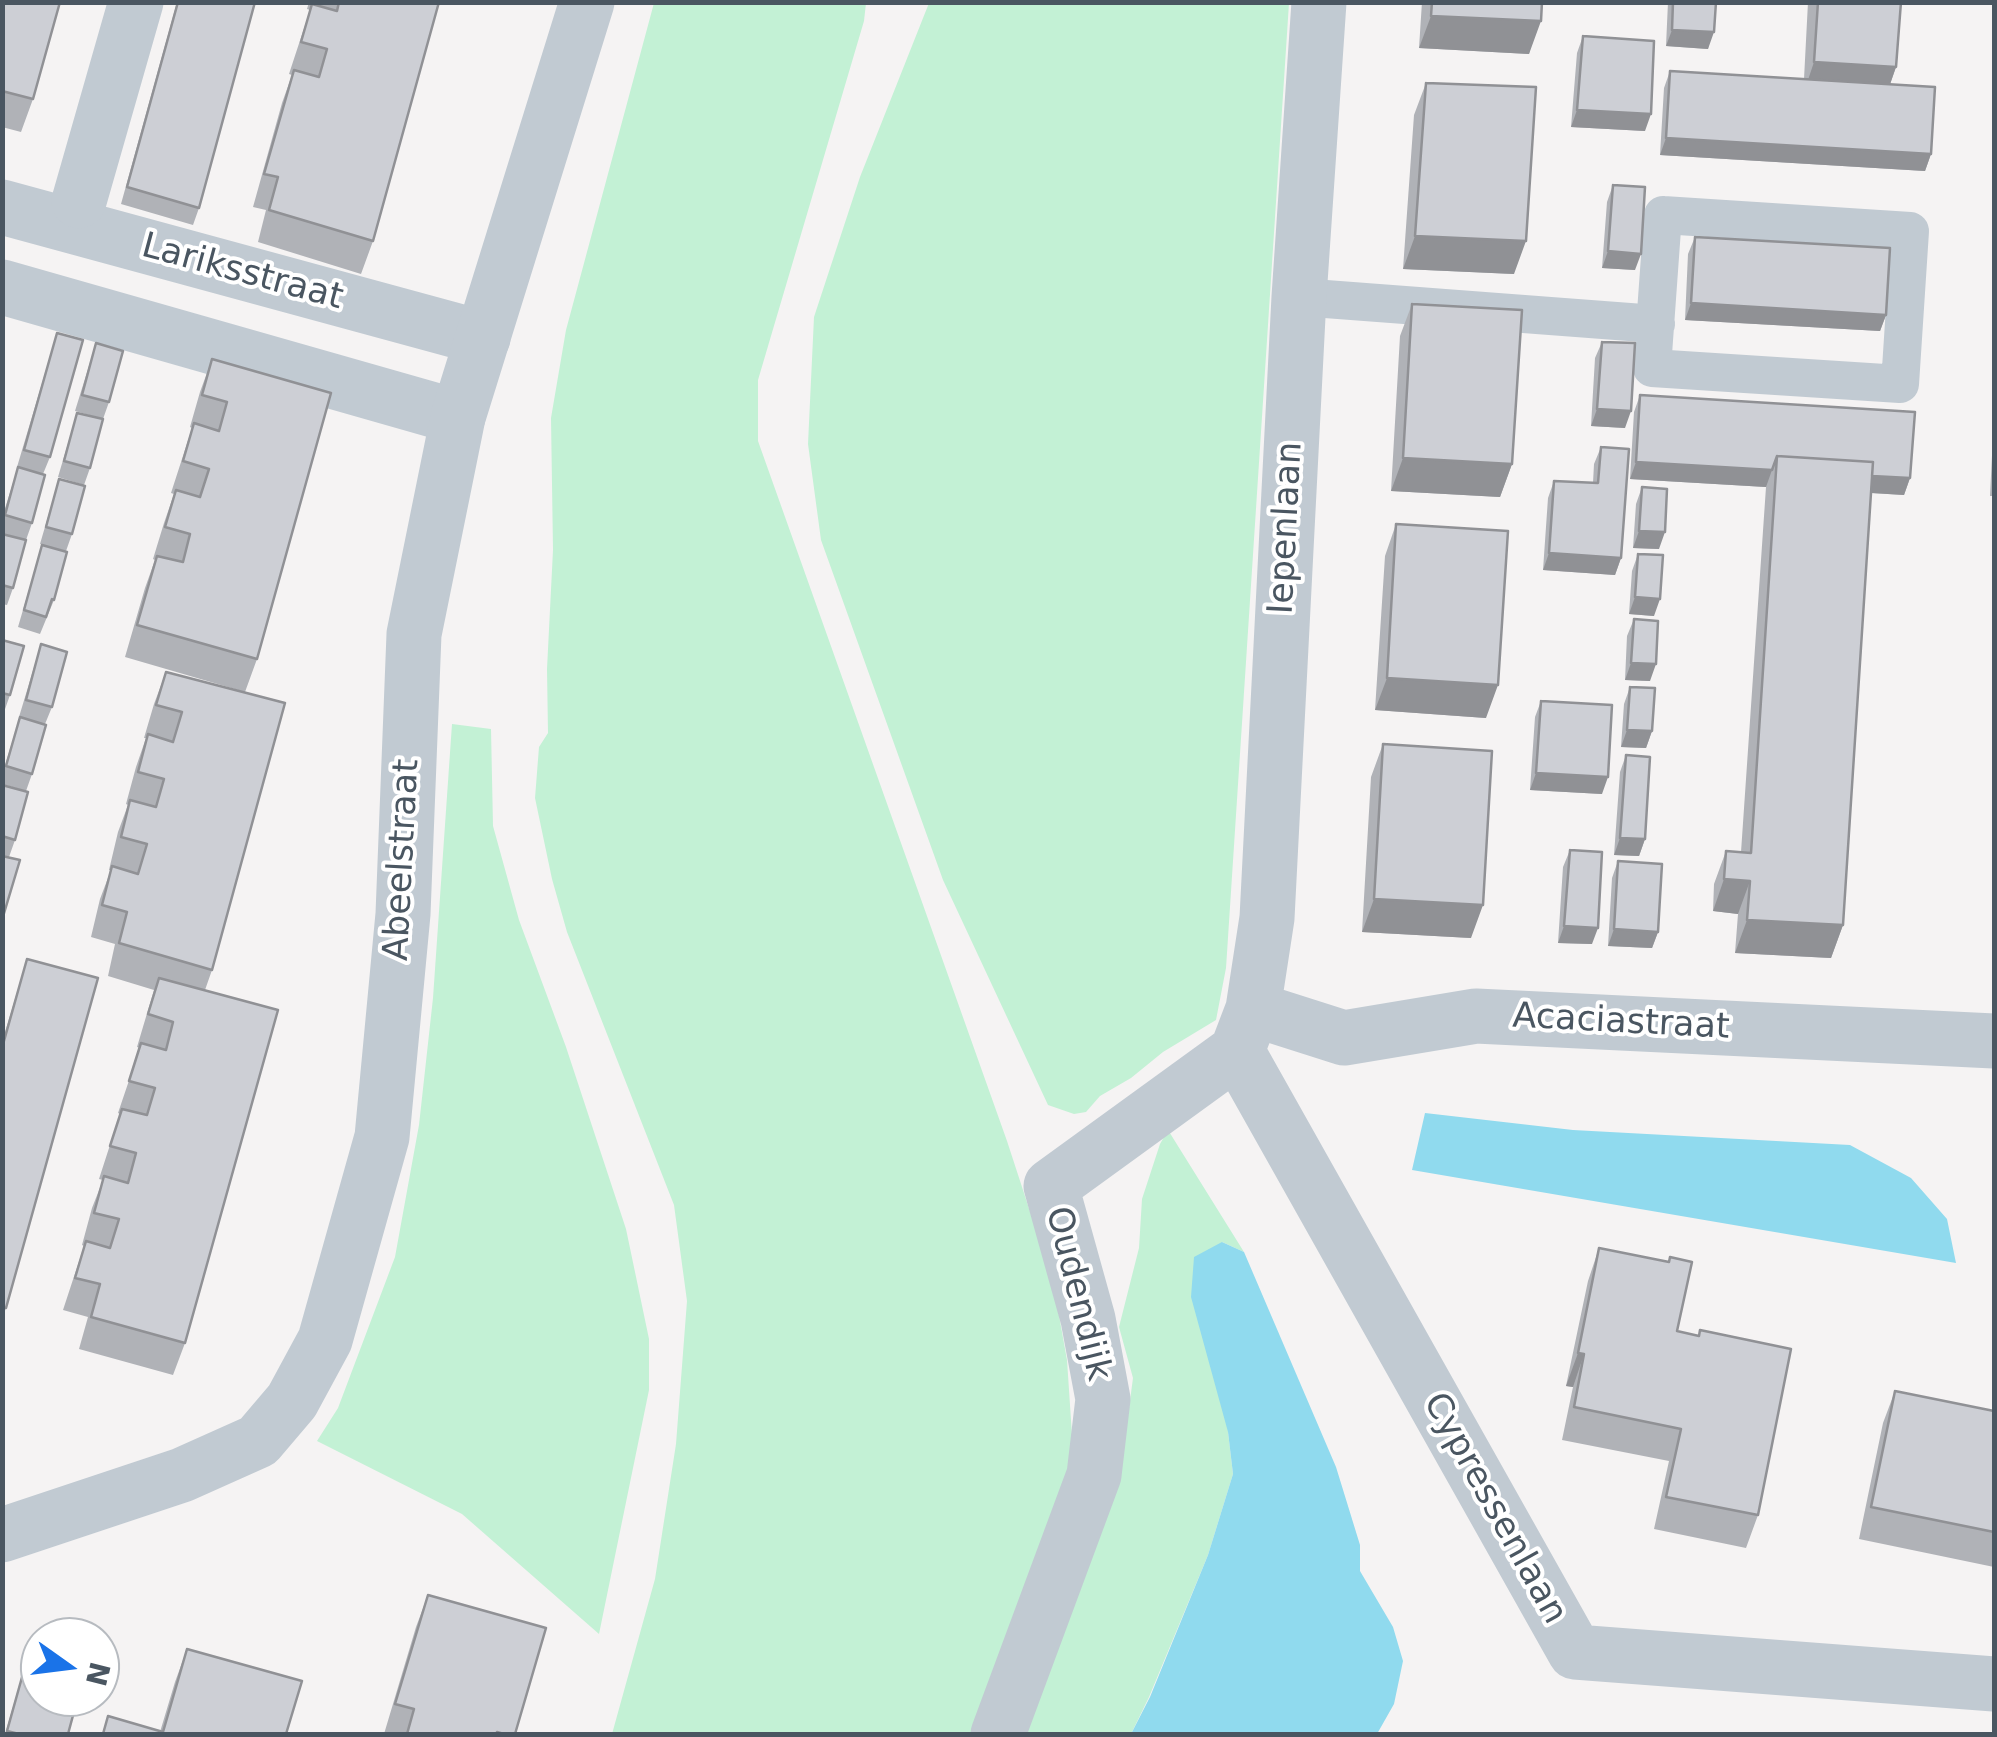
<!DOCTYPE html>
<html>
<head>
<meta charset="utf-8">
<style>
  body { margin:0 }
  #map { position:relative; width:1997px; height:1737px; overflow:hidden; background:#f5f3f3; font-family:"DejaVu Sans",sans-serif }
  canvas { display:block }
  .frame { position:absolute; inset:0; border:5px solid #4a5661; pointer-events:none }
  .north { position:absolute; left:20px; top:1617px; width:100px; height:100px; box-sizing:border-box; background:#fff; border:2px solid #b7bbc0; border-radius:50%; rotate:104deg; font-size:28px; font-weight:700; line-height:40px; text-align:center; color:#4a5661 }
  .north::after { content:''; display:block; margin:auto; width:35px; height:45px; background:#1a73e8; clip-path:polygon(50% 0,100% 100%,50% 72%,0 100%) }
</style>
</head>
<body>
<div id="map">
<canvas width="1997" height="1737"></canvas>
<div class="frame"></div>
<div class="north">N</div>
</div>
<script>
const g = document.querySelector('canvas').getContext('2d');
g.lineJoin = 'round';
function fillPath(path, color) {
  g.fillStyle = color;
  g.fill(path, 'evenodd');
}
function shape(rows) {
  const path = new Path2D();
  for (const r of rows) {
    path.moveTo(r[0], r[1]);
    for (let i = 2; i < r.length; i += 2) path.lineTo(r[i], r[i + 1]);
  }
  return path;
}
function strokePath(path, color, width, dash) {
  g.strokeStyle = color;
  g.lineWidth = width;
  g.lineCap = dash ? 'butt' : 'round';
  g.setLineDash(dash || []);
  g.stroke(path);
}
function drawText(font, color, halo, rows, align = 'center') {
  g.font = font + ' "DejaVu Sans",sans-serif';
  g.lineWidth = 8;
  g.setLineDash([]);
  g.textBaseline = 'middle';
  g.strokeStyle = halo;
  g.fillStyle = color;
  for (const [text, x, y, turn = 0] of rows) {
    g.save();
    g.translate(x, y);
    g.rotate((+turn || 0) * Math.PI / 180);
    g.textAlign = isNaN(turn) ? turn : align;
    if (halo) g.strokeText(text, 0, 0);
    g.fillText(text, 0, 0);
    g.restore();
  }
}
fillPath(shape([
  [654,3,866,3,864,21,758,380,758,441,1007,1141,1053,1282,1067,1360,1072,1435,1068,1492,973,1734,612,1734,655,1579,676,1444,687,1301,674,1205,567,932,552,879,535,798,539,747,548,733,547,669,553,550,551,418,566,330],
  [929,3,1289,3,1226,968,1216,1020,1163,1052,1131,1078,1100,1096,1086,1112,1074,1114,1048,1105,943,880,821,540,808,444,814,317,860,177],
  [452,724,491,729,493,826,519,920,566,1047,626,1229,649,1339,649,1390,599,1634,462,1514,317,1441,338,1408,395,1257,419,1125,433,998],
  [1168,1130,1244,1252,1222,1242,1228,1432,1233,1474,1208,1555,1149,1697,1131,1734,1021,1734,1127,1423,1133,1378,1119,1327,1139,1248,1142,1199,1160,1144]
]), '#c3f1d5');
fillPath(shape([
  [1425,1113,1573,1130,1850,1145,1911,1178,1947,1219,1956,1263,1412,1170],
  [1222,1242,1244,1252,1336,1467,1360,1545,1360,1571,1393,1627,1403,1661,1394,1704,1377,1734,1131,1734,1150,1697,1208,1555,1233,1474,1228,1432,1191,1297,1194,1257]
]), '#90daee');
strokePath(shape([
  [1663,215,1910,231,1900,384,1652,368,1663,215],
  [1299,297,1656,324]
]), '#c1cad2', 38);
strokePath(shape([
  [2,207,483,338],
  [2,287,458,417]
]), '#c1cad2', 55);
strokePath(shape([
  [79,201,136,2],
  [1253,1009,1344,1038,1476,1016,1994,1041],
  [1237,1051,1575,1652,1994,1684],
  [1237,1051,1253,1009,1267,918,1299,297,1319,2],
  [2,1535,182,1475,258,1441,292,1401,325,1340,382,1137,403,914,414,634,458,417,587,2],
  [998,1734,1094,1475,1103,1399,1088,1319,1051,1186,1237,1051]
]), '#c1cad2', 55);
fillPath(shape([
  [2,2,33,99,21,132,2,127],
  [177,2,255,2,199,208,193,225,121,204],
  [309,2,439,2,373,241,361,274,258,242,266,210,253,207,282,103,292,75,289,74,310,10,307,9],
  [1422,2,1542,2,1529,54,1419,48],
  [1668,2,1716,2,1708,49,1666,46],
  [1808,2,1901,2,1896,67,1890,84,1931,154,1925,171,1660,155,1664,88,1670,71,1804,79],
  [1583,36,1645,131,1571,127,1577,53],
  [1426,83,1514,274,1403,269,1414,115],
  [1613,185,1635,270,1602,268,1607,202],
  [1695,237,1886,315,1880,331,1685,320,1688,254],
  [1412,304,1512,464,1500,497,1391,491,1400,336],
  [57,333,50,457,43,474,17,467],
  [1602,342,1625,428,1591,426,1595,358],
  [96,343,109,402,103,419,75,411],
  [212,359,331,393,257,659,245,692,125,657,145,588,155,560,153,559,164,523,174,494,171,493,192,428,190,427,200,392],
  [1640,395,1910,478,1904,495,1871,493,1843,925,1831,958,1735,953,1738,914,1713,911,1714,884,1726,851,1741,852,1766,487,1630,479,1634,412],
  [77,413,90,468,84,485,58,477],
  [1994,415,1994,496,1990,496],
  [1601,447,1621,558,1615,575,1543,570,1548,498,1554,481,1593,483,1594,464],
  [18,467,32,523,26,540,2,533,2,518],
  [59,479,72,534,66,551,40,544],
  [1642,487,1659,549,1633,548,1636,504],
  [1396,524,1486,718,1375,710,1385,556],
  [2,534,13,588,7,605,2,604],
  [42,545,54,600,40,634,18,627],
  [1638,554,1654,616,1629,614,1632,571],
  [1634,619,1650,681,1625,680,1627,636],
  [2,640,10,695,4,712,2,712],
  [41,644,52,707,45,724,19,717],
  [166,672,285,703,212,970,205,990,185,1343,173,1375,79,1349,88,1317,63,1310,84,1246,82,1245,92,1208,103,1180,99,1179,120,1114,118,1113,140,1048,137,1047,154,990,108,976,115,944,91,937,100,899,111,870,109,870,118,832,128,805,126,804,136,767,146,738,144,738,154,704],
  [1630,687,1652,731,1646,748,1621,747,1624,704],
  [1541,701,1602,794,1530,790,1535,717],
  [20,717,32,774,26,791,2,784,2,775],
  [1383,744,1471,938,1362,932,1371,777],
  [1626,755,1645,839,1639,856,1614,855,1620,772],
  [2,785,15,840,9,857,2,855],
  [1570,850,1592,944,1558,943,1563,867],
  [1618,861,1658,932,1652,948,1608,946,1612,878],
  [27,959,6,1308,2,1319,2,1042],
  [1599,1248,1677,1331,1758,1515,1746,1548,1654,1529,1669,1461,1562,1440,1573,1387,1566,1386,1588,1281],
  [1895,1391,1994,1411,1994,1567,1859,1539,1883,1423],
  [428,1595,515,1734,384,1734,416,1627],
  [31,1645,68,1734,5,1734],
  [187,1649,286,1734,102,1734,108,1716,160,1732,175,1682]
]), '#b0b2b7');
fillPath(shape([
  [1431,16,1541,21,1529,54,1419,48],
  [1672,30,1714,32,1708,49,1666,46],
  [1814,62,1896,67,1885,99,1803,95],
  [1577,110,1651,114,1645,131,1571,127],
  [1666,138,1931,154,1925,171,1660,155],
  [1415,236,1526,241,1514,274,1403,269],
  [1608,251,1641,254,1635,270,1602,268],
  [1691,303,1886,315,1880,331,1685,320],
  [1597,409,1631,411,1625,428,1591,426],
  [1403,458,1512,464,1500,497,1391,491],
  [1636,462,1772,470,1766,487,1630,479],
  [1776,470,1910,478,1904,495,1775,487],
  [1639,531,1665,532,1659,549,1633,548],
  [1549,553,1621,558,1615,575,1543,570],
  [1635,597,1660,599,1654,616,1629,614],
  [1631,663,1656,664,1650,681,1625,680],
  [1387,678,1498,685,1486,718,1375,710],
  [1627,730,1652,731,1646,748,1621,747],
  [1536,773,1608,777,1602,794,1530,790],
  [1620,838,1645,839,1639,856,1614,855],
  [1724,879,1750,881,1738,914,1713,911],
  [1374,899,1483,905,1471,938,1362,932],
  [1747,920,1843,925,1831,958,1735,953],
  [1564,926,1598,928,1592,944,1558,943],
  [1614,929,1658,932,1652,948,1608,946],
  [1578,1353,1584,1354,1573,1387,1566,1386]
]), '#909195');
const building = shape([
  [2,2,60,2,33,99,2,91,2,2],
  [178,2,255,2,199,208,127,187,178,2],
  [339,2,439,2,373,241,269,210,278,177,264,174,294,70,319,77,327,49,301,42,312,4,337,11,339,2],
  [1432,2,1542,2,1541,21,1431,16,1432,2],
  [1673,2,1716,2,1714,32,1672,30,1673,2],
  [1818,2,1901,2,1896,67,1814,62,1818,2],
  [1583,36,1654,41,1651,114,1577,110,1583,36],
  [1670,71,1935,87,1931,154,1666,138,1670,71],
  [1426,83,1536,87,1526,241,1415,236,1426,83],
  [1613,185,1645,187,1641,254,1608,251,1613,185],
  [1695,237,1890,248,1886,315,1691,303,1695,237],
  [1412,304,1522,310,1512,464,1403,458,1412,304],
  [57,333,83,340,50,457,24,450,57,333],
  [1602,342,1635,343,1631,411,1597,409,1602,342],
  [96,343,123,351,109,402,82,395,96,343],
  [212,359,331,393,257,659,137,625,157,556,183,562,190,534,165,527,176,490,200,497,209,469,183,461,194,423,219,431,227,402,202,395,212,359],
  [1640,395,1915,412,1910,478,1872,476,1873,462,1777,456,1772,470,1636,462,1640,395],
  [77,413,103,419,90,468,64,461,77,413],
  [1601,447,1629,449,1621,558,1549,553,1554,481,1598,483,1601,447],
  [1777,456,1873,462,1843,925,1747,920,1750,881,1724,879,1726,851,1751,853,1777,456],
  [18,467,45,475,32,523,5,515,18,467],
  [59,479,85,486,72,534,46,527,59,479],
  [1642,487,1667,489,1665,532,1639,531,1642,487],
  [1396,524,1508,531,1498,685,1387,678,1396,524],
  [2,534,26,540,13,588,2,585,2,534],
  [42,545,67,552,54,600,52,599,46,617,24,610,42,545],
  [1638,554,1663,555,1660,599,1635,597,1638,554],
  [1634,619,1658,621,1656,664,1631,663,1634,619],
  [2,640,24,646,10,695,2,693,2,640],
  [41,644,67,652,52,707,26,700,41,644],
  [166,672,285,703,212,970,119,943,127,912,102,905,112,866,138,874,147,844,121,837,130,800,156,807,164,779,138,772,148,734,173,742,182,712,156,705,166,672],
  [1630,687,1655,688,1652,731,1627,730,1630,687],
  [1541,701,1612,705,1608,777,1536,773,1541,701],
  [20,717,46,725,32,774,6,766,20,717],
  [1383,744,1492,751,1483,905,1374,899,1383,744],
  [1626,755,1650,757,1645,839,1620,838,1626,755],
  [2,785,28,792,15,840,2,836,2,785],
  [1570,850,1602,852,1598,928,1564,926,1570,850],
  [2,856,20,860,2,920,2,856],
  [1618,861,1662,864,1658,932,1614,929,1618,861],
  [27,959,98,978,6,1308,2,1307,2,1048,27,959],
  [159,978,278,1010,185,1343,91,1317,100,1284,75,1278,86,1241,110,1248,119,1219,94,1213,104,1176,128,1183,136,1153,110,1146,122,1109,147,1115,155,1088,129,1081,141,1043,166,1050,173,1022,148,1014,159,978],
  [1599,1248,1669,1262,1670,1257,1692,1262,1677,1331,1699,1336,1700,1330,1791,1349,1758,1515,1666,1497,1681,1429,1574,1407,1584,1354,1578,1353,1599,1248],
  [1895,1391,1994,1411,1994,1532,1871,1507,1895,1391],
  [428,1595,546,1628,515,1734,504,1734,497,1732,496,1734,407,1734,414,1709,395,1704,428,1595],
  [31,1645,40,1648,40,1697,78,1697,68,1734,19,1734,7,1731,31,1645],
  [187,1649,302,1681,286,1734,103,1734,108,1716,163,1732,187,1649]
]);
fillPath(building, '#cdcfd5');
strokePath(building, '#909195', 2.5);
drawText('35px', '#4a5661', '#fff', [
  ["Lariksstraat",242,273,15],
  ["Iepenlaan",1287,528,-87],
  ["Abeelstraat",403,860,-87],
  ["Acaciastraat",1621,1023,3],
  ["Oudendijk",1077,1294,76],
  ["Cypressenlaan",1494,1509,61]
]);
</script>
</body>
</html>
